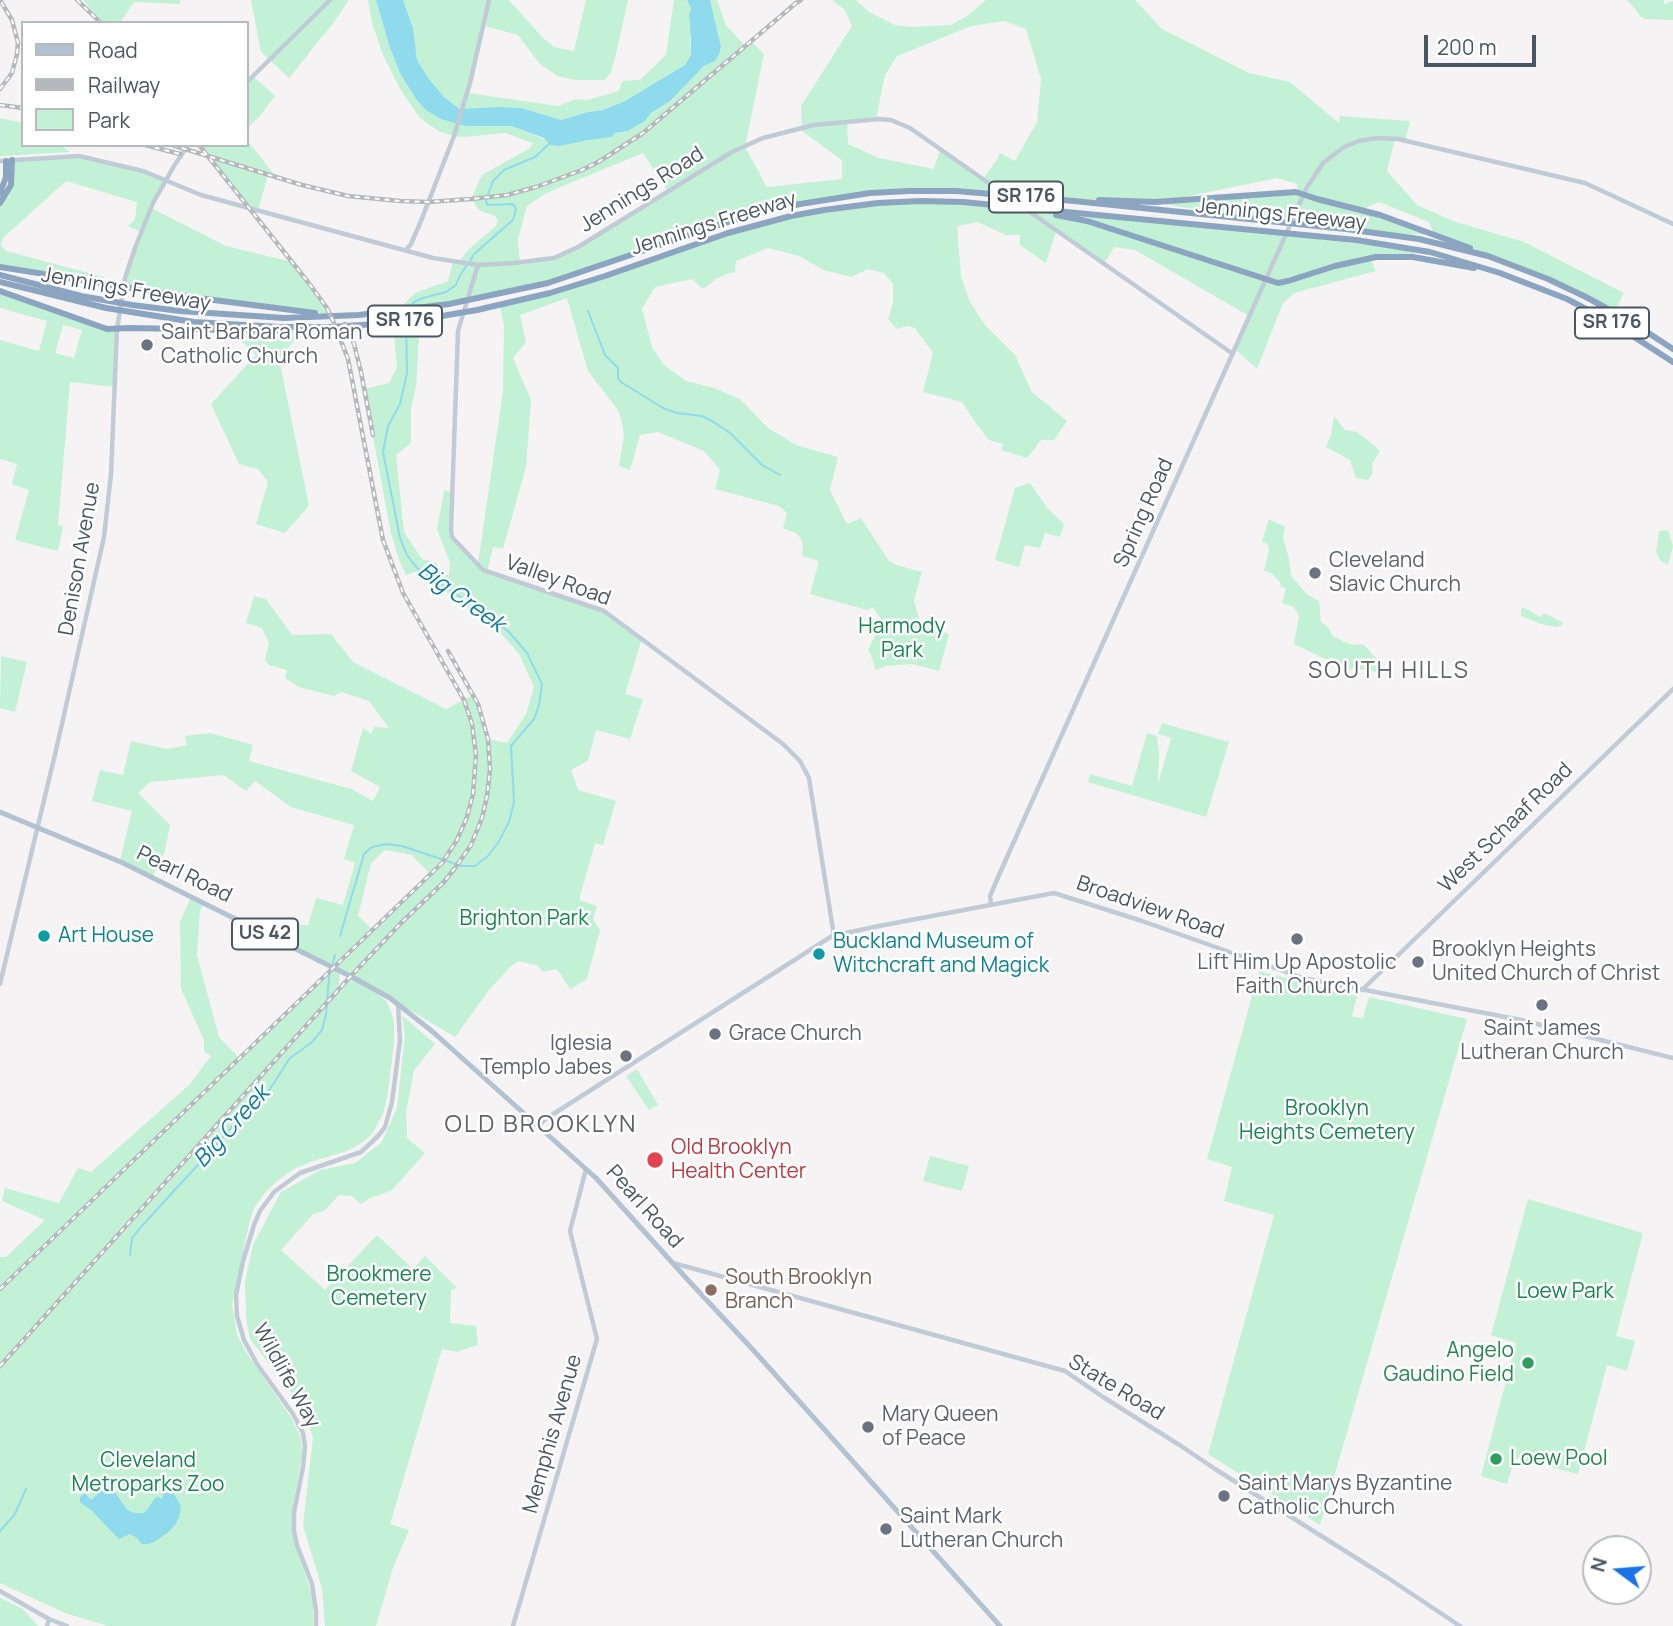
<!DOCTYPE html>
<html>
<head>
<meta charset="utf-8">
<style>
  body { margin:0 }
  #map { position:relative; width:1673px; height:1626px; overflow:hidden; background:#f5f3f3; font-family:Manrope,sans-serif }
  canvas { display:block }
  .legend { position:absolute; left:21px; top:21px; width:228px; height:126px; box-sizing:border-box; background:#fff; border:2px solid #b7bbc0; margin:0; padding:9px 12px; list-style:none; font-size:21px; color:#4a5661 }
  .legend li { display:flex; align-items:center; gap:14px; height:35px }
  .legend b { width:35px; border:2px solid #b7bbc0 }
  .north { position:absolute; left:1582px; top:1535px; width:70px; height:70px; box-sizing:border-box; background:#fff; border:2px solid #b7bbc0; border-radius:50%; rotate:286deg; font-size:19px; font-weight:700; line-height:28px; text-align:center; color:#4a5661 }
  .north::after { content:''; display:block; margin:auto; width:24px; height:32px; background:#1a73e8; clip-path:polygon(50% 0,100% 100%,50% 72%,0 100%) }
  .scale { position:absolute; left:1424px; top:35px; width:112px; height:32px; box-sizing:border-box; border:4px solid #4a5661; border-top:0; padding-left:9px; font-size:21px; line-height:24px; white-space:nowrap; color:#4a5661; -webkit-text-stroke:5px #fff; paint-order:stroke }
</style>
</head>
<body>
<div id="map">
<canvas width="1673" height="1626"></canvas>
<ul class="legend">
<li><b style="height:9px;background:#b3c2d1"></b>Road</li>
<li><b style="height:9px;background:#b5b8bd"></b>Railway</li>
<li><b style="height:19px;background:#c3f1d5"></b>Park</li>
</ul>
<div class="north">N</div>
<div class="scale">200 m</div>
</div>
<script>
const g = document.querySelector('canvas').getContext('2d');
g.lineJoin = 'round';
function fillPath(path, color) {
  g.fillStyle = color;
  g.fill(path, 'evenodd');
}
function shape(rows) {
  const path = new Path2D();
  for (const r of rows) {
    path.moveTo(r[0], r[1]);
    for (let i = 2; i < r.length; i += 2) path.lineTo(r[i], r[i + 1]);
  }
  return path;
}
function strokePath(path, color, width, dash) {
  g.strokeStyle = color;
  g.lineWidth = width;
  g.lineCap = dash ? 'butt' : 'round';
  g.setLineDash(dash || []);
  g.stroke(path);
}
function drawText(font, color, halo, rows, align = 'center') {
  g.font = font + ' Manrope,sans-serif';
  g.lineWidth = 5;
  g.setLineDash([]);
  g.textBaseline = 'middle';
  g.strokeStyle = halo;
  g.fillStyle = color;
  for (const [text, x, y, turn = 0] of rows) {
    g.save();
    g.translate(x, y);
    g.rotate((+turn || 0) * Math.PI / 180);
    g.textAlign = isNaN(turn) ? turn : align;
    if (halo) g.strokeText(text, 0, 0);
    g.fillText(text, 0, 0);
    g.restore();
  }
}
fillPath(shape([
  [83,0,180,0,180,4,134,2,120,23,102,23],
  [251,0,349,0,334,22,289,78,261,52],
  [368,0,376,0,390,48,401,75,416,99,493,125,511,126,544,139,583,141,612,137,615,133,628,131,645,121,651,113,670,101,704,66,715,61,721,47,710,0,717,0,726,25,745,46,751,41,764,54,745,147,767,187,842,179,842,160,799,129,802,127,801,106,852,26,845,10,832,0,856,0,869,12,895,25,912,27,951,25,967,16,986,0,1135,0,1162,29,1249,73,1290,82,1339,123,1340,116,1410,121,1405,141,1395,139,1387,171,1417,205,1453,221,1524,242,1624,293,1614,312,1586,297,1475,250,1434,235,1429,222,1379,202,1361,210,1425,233,1424,235,1418,234,1399,236,1273,222,1163,204,1298,193,1297,184,1277,178,1165,201,1074,201,978,192,891,192,772,210,548,283,397,311,415,293,448,281,453,261,459,262,469,249,495,227,498,221,495,216,480,211,471,199,482,175,530,148,533,143,505,133,463,137,454,136,440,132,420,118,400,89,383,55,372,23],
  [1004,21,1026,29,1041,79,1037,122,1015,161,1000,153,996,161,982,180,940,150,934,169,879,158,848,144,847,122,876,119,885,75,897,56,971,26],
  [643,153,668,192,578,247,554,258,520,262,518,239,527,206,546,193],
  [403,0,509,0,542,37,554,47,574,51,586,0,628,0,616,54,611,72,605,80,575,80,557,76,539,63,518,35,485,26,468,93,558,106,576,99,587,100,619,91,622,81,640,80,666,55,674,0,687,0,691,8,689,15,691,55,685,65,652,86,625,101,603,110,588,112,561,120,522,108,499,107,462,110,444,97,429,79,417,60,413,28],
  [1626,0,1664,0,1664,4,1673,1,1673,20,1645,19,1641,17,1631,4],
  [253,76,275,96,259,117,247,128,247,82],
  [0,118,23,123,23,145,60,145,70,152,0,156],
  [247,140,277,178,268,175,258,210,254,209,237,194,199,145,247,145],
  [79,156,137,169,165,180,151,208,226,246,292,262,331,314,306,313,124,286,140,232,128,226,135,219,137,202,66,181,3,238,1,245,6,251,104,277,103,284,0,267,0,203,8,192,12,160],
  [938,201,1040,212,1087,220,1091,214,1415,250,1413,257,1370,259,1376,271,1294,293,1283,303,1257,369,1235,349,1249,316,1135,250,1114,247,1104,264,1056,231,1046,263,1020,245,1020,235,1006,235,978,222,957,226,961,276,969,300,985,325,1015,355,1032,392,1067,421,1054,440,1041,440,1027,458,1001,450,1003,444,989,440,975,422,962,402,923,392,933,353,915,328,907,326,897,329,888,319,893,303,893,284,884,273,868,269,851,277,824,270,799,256,768,248,736,261,735,272,726,274,716,279,703,289,692,279,655,287,642,309,652,347,664,365,686,381,714,388,740,399,768,428,796,445,838,457,830,490,847,524,861,518,889,561,897,565,922,572,914,600,918,616,921,621,928,627,949,634,939,671,912,664,885,666,876,670,871,655,868,650,882,621,873,607,867,610,810,594,819,561,802,556,803,546,801,539,796,533,783,528,787,513,779,506,715,489,720,470,704,451,658,432,640,435,630,470,619,466,624,435,621,418,618,410,588,371,567,298,520,315,526,342,513,358,531,400,526,467,503,549,493,547,487,572,597,607,642,638,625,694,643,699,630,739,596,730,588,761,571,770,578,790,616,801,603,845,595,843,579,900,597,906,593,920,600,930,587,979,570,989,557,969,543,972,538,966,519,961,511,966,489,990,455,1037,383,994,340,972,338,993,350,978,378,994,386,1001,391,1011,394,1023,394,1044,387,1098,383,1114,372,1134,363,1142,347,1151,313,1161,294,1169,277,1181,265,1193,254,1208,249,1224,232,1305,237,1334,244,1349,292,1419,301,1438,302,1455,292,1511,292,1531,295,1544,310,1589,313,1605,313,1626,108,1626,65,1613,0,1583,0,1257,6,1257,45,1220,2,1201,5,1188,59,1203,78,1168,91,1172,190,1084,211,1056,204,1051,204,1040,181,989,180,922,191,897,204,903,200,911,197,955,219,1037,239,1058,325,976,332,968,274,938,280,924,308,925,316,898,343,905,355,863,344,859,354,825,291,807,255,781,246,791,224,775,150,782,138,793,170,825,165,851,152,878,120,861,132,811,92,801,100,770,123,775,131,741,167,749,187,745,185,736,210,733,253,745,249,761,351,789,373,801,380,787,351,771,363,728,371,734,374,727,389,728,369,701,341,692,334,696,299,687,285,678,287,670,269,665,265,660,269,643,262,628,246,623,254,596,266,599,292,635,331,634,353,662,446,709,473,695,478,704,488,739,507,743,526,714,534,687,519,654,498,630,439,587,415,572,406,575,399,560,391,533,364,389,389,383,397,368,393,323,420,320,416,387,411,408,411,443,396,455,404,532,422,559,437,563,438,574,449,575,450,562,437,530,444,491,453,492,452,537,478,564,503,391,504,326,500,305,550,293,718,237,824,210],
  [385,850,412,855,430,874,372,929,358,916,371,863],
  [0,291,117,329,116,387,70,382,58,525,63,526,58,551,15,540,29,490,12,484,17,464,0,459,0,340,39,351,47,321,0,308],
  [63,325,82,330,74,358,55,353],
  [303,330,279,359,309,506,285,533,256,524,268,482,258,469,239,464,211,404,256,355,231,331],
  [1334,416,1345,430,1357,432,1370,442,1380,451,1372,464,1373,473,1368,480,1356,478,1350,460,1326,447,1331,435],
  [1030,483,1048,509,1064,524,1060,537,1045,533,1040,548,1025,545,1019,567,995,560,1015,488],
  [1269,519,1276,523,1285,526,1283,537,1289,559,1291,576,1308,595,1319,601,1321,622,1327,626,1333,636,1344,642,1353,645,1363,644,1385,668,1380,673,1354,668,1344,673,1332,662,1294,644,1299,616,1294,607,1282,603,1286,588,1281,587,1280,582,1271,573,1264,571,1269,550,1268,545,1262,541],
  [1668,530,1673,546,1668,565,1660,560,1656,552,1659,531],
  [1523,607,1540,617,1544,613,1564,623,1562,625,1556,627,1541,624,1521,616,1521,610],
  [1,656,27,662,15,712,0,708],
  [1162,723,1229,742,1206,817,1088,782,1090,774,1132,786,1147,733,1157,736,1159,752,1158,784,1171,738,1158,734],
  [1259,971,1357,996,1352,1016,1355,1017,1363,1018,1369,997,1467,1019,1320,1525,1208,1454,1274,1215,1224,1201,1232,1167,1207,1159],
  [402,1016,404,1017,435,1044,414,1070,406,1112,407,1138,425,1153,392,1190,385,1193,370,1198,361,1204,352,1196,339,1195,324,1211,313,1214,281,1250,325,1290,377,1235,413,1269,425,1256,457,1288,451,1290,450,1323,476,1326,478,1345,457,1352,442,1349,390,1524,409,1530,393,1568,376,1626,325,1626,322,1588,303,1526,313,1437,297,1400,250,1339,246,1318,245,1282,253,1245,281,1192,320,1170,355,1163,382,1142,397,1108,405,1035],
  [637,1069,658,1105,649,1110,626,1076],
  [930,1156,969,1166,962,1191,923,1181],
  [1528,1199,1643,1233,1616,1336,1635,1341,1627,1371,1607,1365,1578,1474,1515,1458,1507,1484,1481,1476,1516,1343,1491,1335],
  [0,1598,23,1609,38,1626,0,1626]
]), '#c3f1d5');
fillPath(shape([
  [376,0,403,0,413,28,417,60,429,79,444,97,460,109,499,107,522,108,561,120,588,112,603,110,625,101,685,65,691,55,691,42,689,15,691,8,687,0,710,0,721,47,719,54,715,61,704,66,670,101,651,113,645,121,628,131,615,133,612,137,583,141,559,146,550,145,544,138,511,126,466,126,441,119,426,110,416,99,401,75,390,48],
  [102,1479,108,1482,125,1507,129,1511,135,1513,143,1513,146,1511,155,1498,158,1497,162,1499,163,1492,174,1494,181,1506,179,1517,176,1523,170,1531,154,1542,148,1544,142,1544,137,1538,130,1534,119,1539,92,1511,80,1502,80,1497,85,1493,91,1500,101,1491,95,1483]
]), '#90daee');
strokePath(shape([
  [470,261,474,254,513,220,516,209,513,204,487,205,486,200,493,181,504,170,535,157,550,143],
  [411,307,414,302,423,298,446,292,456,285,460,275,467,265],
  [588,311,605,355,618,368,618,378,621,382,663,408,677,413,702,416,712,421,730,433,762,465,780,475],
  [340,936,364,854,372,847,386,844,402,846,462,866,475,866,487,857,498,843,509,822,514,802,511,746,534,719,539,705,542,684,527,653,509,632,483,612,417,568,407,555,400,538,383,452,388,426,400,404,407,373,406,317,408,312],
  [130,1255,132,1238,141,1227,227,1133,244,1110,268,1092,290,1058,311,1043,322,1030,326,1015,329,977,335,955],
  [0,1531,15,1514,26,1489]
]), '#90daee', 2);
strokePath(shape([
  [247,82,330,0],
  [0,161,79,156,143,171,201,195,433,258,478,265,514,263,554,258,578,247,732,152,763,138,814,125,879,119,891,120,910,128,1233,354],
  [406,250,411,244,421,221,454,136,470,83,489,0],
  [478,265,458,331,451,530,452,537,483,570,604,611,783,744,800,761,809,778,834,936],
  [991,904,990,896,999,875,1266,279,1307,187,1323,163,1344,147,1359,141,1377,138,1398,139,1585,183,1673,224],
  [0,984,57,746,104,537,111,474,117,329,125,278,135,248,153,203,174,166,188,145],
  [1362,990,1673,689],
  [539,1126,544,1120,832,936,879,926,1054,893,1142,921,1303,978,1521,1020,1673,1058],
  [673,1263,1065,1371,1103,1397,1181,1446,1215,1469,1388,1578,1460,1626],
  [0,1591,49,1619,67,1626],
  [47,1626,49,1619],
  [316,1626,316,1611,312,1584,297,1545,294,1531,294,1512,303,1467,305,1446,303,1433,293,1414,257,1364,244,1340,237,1316,236,1295,243,1261,254,1225,260,1211,274,1192,300,1173,361,1152,378,1136,385,1127,392,1102,400,1040,398,1004],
  [513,1626,597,1339,570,1231,586,1169]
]), '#c1cbd6', 4.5);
strokePath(shape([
  [0,812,123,863,354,978,390,998,433,1032,596,1178,687,1279,755,1352,1000,1626]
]), '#b3c2d1', 5);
strokePath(shape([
  [0,193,6,177,6,161],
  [1099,200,1155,202,1296,192,1317,199,1380,215,1470,248],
  [0,203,11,185,12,160],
  [1056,215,1087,221,1278,283,1288,281,1335,266,1376,257,1413,257,1474,268],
  [0,267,175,295,315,313],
  [0,275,81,296,132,305,180,311,284,318,359,315,449,304,548,283,719,225,754,214,800,204,870,193,909,191,956,191,1074,201,1346,229,1419,239,1488,256,1548,279,1586,297,1630,321,1673,349],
  [0,282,106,308,194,322,279,327,332,327,375,324,430,318,477,310,550,293,605,276,728,233,791,216,824,210,878,203,921,201,963,202,1356,240,1430,252,1500,273,1567,299,1611,322,1673,362],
  [0,291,107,329,129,328,289,331]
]), '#8ba5c1', 6);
const rail = shape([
  [77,0,101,23],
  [0,89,12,73,17,54,18,43,12,20,0,0],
  [0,105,23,108],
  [145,145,180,154],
  [172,145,302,185,348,196,400,201,429,202,471,199,507,195,536,187,582,170,600,161,643,133,796,3,801,0],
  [345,324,354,344,361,372,373,435],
  [0,1289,442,863,457,840,467,817,473,794,476,755,472,724,464,700,403,593,383,540,348,359,334,323,327,308,308,282,199,145],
  [0,1366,349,978,401,923,443,883,455,868,471,845,482,818,487,796,490,770,488,739,478,704,448,651]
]);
strokePath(rail, '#b5b8bd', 4.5);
strokePath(rail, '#fff', 2, [5]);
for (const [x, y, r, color] of [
  [147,345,7,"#6b7280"],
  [1315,573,7,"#6b7280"],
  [44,936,7,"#0f9aa8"],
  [1297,939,7,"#6b7280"],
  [819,954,7,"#0f9aa8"],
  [1418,962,7,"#6b7280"],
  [1542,1005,7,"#6b7280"],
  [715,1034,7,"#6b7280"],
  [626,1056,7,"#6b7280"],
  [655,1160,9,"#e0444e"],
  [711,1290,7,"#8d6e63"],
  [1528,1363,7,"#2e9e5b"],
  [868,1427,7,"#6b7280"],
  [1496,1459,7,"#2e9e5b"],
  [1224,1496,7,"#6b7280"],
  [886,1529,7,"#6b7280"]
]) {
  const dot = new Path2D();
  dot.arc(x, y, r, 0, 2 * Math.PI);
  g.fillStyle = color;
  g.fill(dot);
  strokePath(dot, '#fff', 2.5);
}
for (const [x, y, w] of [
  [1026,197,74],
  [405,321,74],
  [1612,323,74],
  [265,934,66]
]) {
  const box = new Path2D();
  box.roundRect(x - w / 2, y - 15.5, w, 31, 5);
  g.fillStyle = '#fff';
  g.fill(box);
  strokePath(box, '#4a5661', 2);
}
drawText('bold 19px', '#4a5661', null, [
  ["SR 176",1026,197],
  ["SR 176",405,321],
  ["SR 176",1612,323],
  ["US 42",265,934]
]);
drawText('21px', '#4a5661', '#fff', [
  ["Jennings Road",642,190,-32],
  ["Jennings Freeway",1281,215,6],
  ["Jennings Freeway",714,224,-17],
  ["Jennings Freeway",126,290,10],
  ["Spring Road",1144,513,-66],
  ["Denison Avenue",80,559,-80],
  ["Valley Road",558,581,20],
  ["West Schaaf Road",1506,828,-44],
  ["Pearl Road",184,875,26],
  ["Broadview Road",1150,908,19],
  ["Pearl Road",644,1207,48],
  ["Wildlife Way",286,1376,61],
  ["State Road",1116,1388,31],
  ["Memphis Avenue",553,1434,-74]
]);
drawText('21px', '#5b616d', '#fff', [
  ["Saint Barbara Roman",161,333],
  ["Catholic Church",161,357],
  ["Cleveland",1329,561],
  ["Slavic Church",1329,585],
  ["Brooklyn Heights",1432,950],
  ["United Church of Christ",1432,974],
  ["Lift Him Up Apostolic",1297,963,"center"],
  ["Faith Church",1297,987,"center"],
  ["Saint James",1542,1029,"center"],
  ["Lutheran Church",1542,1053,"center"],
  ["Grace Church",729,1034],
  ["Iglesia",612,1044,"right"],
  ["Templo Jabes",612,1068,"right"],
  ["Mary Queen",882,1415],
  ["of Peace",882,1439],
  ["Saint Marys Byzantine",1238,1484],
  ["Catholic Church",1238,1508],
  ["Saint Mark",900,1517],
  ["Lutheran Church",900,1541]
], 'left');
drawText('21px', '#17864f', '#fff', [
  ["Harmody",902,627],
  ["Park",902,651],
  ["Brighton Park",524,919],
  ["Brooklyn",1327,1109],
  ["Heights Cemetery",1327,1133],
  ["Brookmere",379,1275],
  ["Cemetery",379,1299],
  ["Loew Park",1565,1292],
  ["Cleveland",148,1461],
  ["Metroparks Zoo",148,1485]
]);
drawText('21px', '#0d838f', '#fff', [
  ["Art House",58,936],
  ["Buckland Museum of",833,942],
  ["Witchcraft and Magick",833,966]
], 'left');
drawText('21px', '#be3a42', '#fff', [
  ["Old Brooklyn",671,1148],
  ["Health Center",671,1172]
], 'left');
drawText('21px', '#785e54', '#fff', [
  ["South Brooklyn",725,1278],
  ["Branch",725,1302]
], 'left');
drawText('21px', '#27864d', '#fff', [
  ["Angelo",1514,1351],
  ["Gaudino Field",1514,1375],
  ["Loew Pool",1510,1459,"left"]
], 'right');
drawText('italic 23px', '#0c7c9b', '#fff', [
  ["Big Creek",461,598,36],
  ["Big Creek",232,1127,-48]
]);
g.letterSpacing = '2px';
drawText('23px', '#5f6368', '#fff', [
  ["SOUTH HILLS",1389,672]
]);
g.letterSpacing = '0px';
g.letterSpacing = '2px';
drawText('24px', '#5f6368', '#fff', [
  ["OLD BROOKLYN",541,1125]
]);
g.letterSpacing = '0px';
</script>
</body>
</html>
